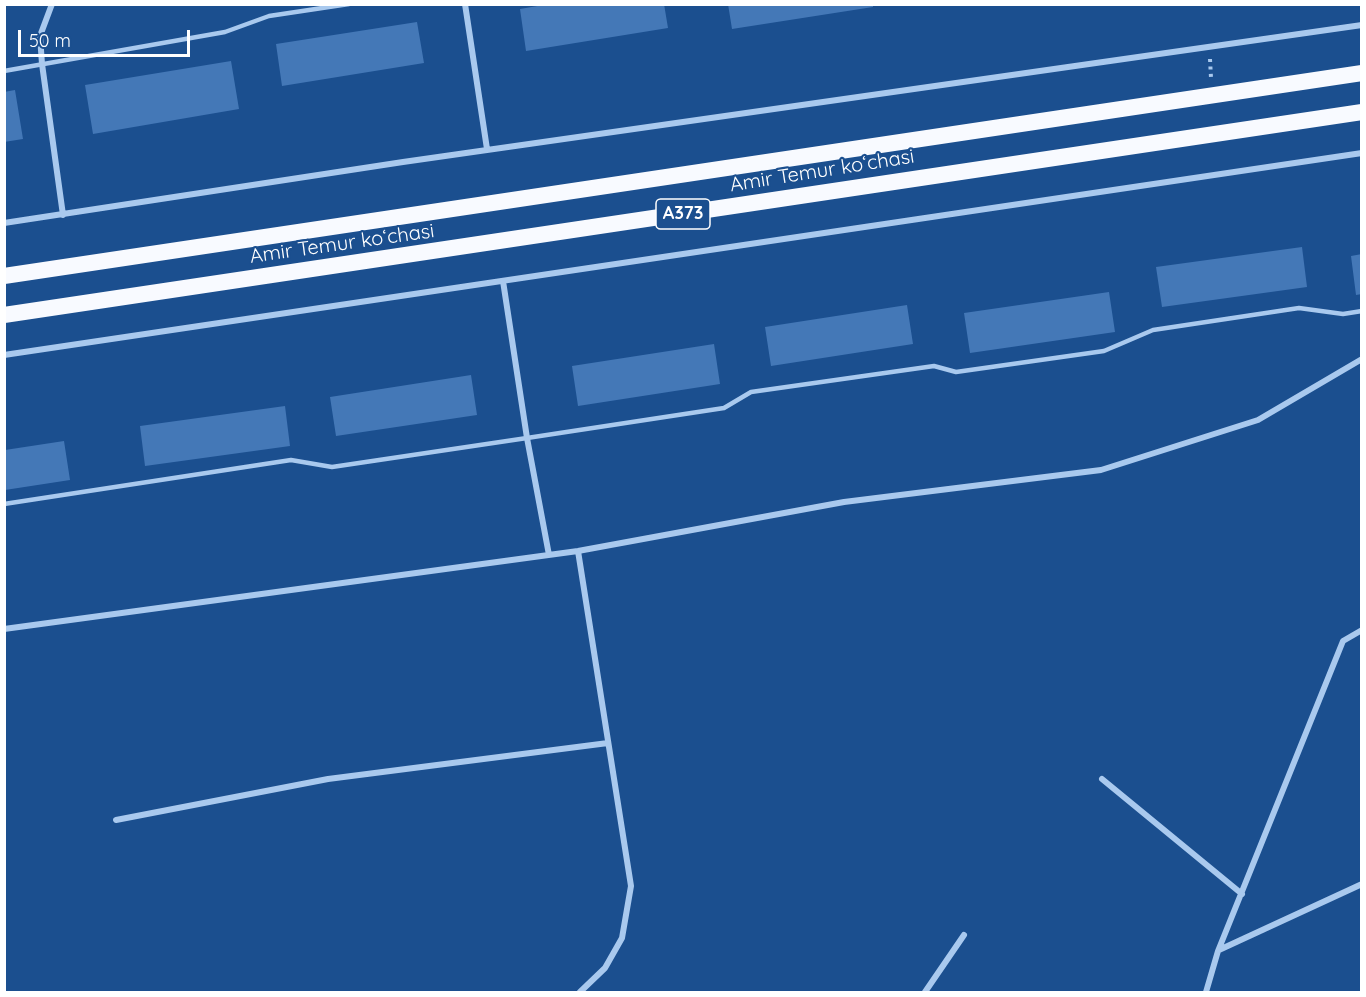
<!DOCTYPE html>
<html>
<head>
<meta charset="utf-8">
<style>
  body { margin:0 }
  #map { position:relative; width:1366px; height:997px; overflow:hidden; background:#1b4f8f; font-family:Quicksand,sans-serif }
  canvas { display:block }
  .frame { position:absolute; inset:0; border:6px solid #fff; pointer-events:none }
  .scale { position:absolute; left:18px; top:30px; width:172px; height:27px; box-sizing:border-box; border:3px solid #fff; border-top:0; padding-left:8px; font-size:18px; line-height:21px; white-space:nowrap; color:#fff; -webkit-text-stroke:4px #1b4f8f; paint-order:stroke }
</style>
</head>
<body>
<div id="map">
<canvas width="1366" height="997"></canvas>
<div class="frame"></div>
<div class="scale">50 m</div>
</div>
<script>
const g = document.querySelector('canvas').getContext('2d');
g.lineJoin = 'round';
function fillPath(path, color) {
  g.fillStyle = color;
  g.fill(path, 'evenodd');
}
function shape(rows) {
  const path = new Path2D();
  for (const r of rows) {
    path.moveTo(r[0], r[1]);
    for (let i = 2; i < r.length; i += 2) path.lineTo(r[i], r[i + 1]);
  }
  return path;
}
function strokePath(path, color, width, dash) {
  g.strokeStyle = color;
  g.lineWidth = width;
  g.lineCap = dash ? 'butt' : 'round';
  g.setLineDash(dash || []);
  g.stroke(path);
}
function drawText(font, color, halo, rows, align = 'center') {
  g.font = font + ' Quicksand,sans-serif';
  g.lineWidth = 4.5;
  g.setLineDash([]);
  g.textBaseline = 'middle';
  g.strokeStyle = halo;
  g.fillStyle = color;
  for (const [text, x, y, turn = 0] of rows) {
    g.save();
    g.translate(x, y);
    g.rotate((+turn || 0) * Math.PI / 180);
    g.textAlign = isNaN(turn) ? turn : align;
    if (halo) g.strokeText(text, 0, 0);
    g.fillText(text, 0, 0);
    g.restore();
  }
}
fillPath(shape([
  [549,4,664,4,668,28,526,51,520,9],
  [728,4,873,4,873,7,732,29],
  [417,22,424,63,282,86,276,44],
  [231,61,239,109,93,134,85,85],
  [15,90,23,139,4,142,4,92],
  [1302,247,1307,287,1162,307,1156,267],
  [1362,254,1362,294,1356,295,1351,256],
  [1109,292,1115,332,970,353,964,313],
  [907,305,913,344,771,366,765,327],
  [714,344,720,384,578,406,572,366],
  [471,375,477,415,336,436,330,397],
  [285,406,290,446,145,466,140,426],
  [64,441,70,480,5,490,5,450]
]), '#4478b7');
strokePath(shape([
  [1210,59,1211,78]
]), '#a9c9ee', 4, [3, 4.5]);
strokePath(shape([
  [4,71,225,32,269,16,349,4],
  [4,504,291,460,332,467,527,438,724,408,751,392,934,366,956,372,1104,351,1153,330,1299,308,1343,314,1362,311]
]), '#a9c9ee', 4.5);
strokePath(shape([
  [52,4,40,36,42,64,63,215],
  [465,4,487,149],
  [4,223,403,162,1362,25],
  [503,281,527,438,549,555],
  [4,355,1362,153],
  [578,551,631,886,622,938,605,968,580,992],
  [4,629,578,551,844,502,1101,470,1258,420,1362,359],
  [1102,779,1242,894],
  [116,820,328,779,608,743],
  [1219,950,1362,884],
  [925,992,964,935],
  [1206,992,1218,951,1343,641,1362,630]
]), '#a9c9ee', 6);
strokePath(shape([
  [4,276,1362,73],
  [4,315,1362,112]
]), '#f8faff', 16);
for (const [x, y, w] of [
  [683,214,54]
]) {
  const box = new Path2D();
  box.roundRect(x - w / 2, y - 15, w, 30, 4.5);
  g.fillStyle = '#1b4f8f';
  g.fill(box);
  strokePath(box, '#fff', 1.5);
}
drawText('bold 18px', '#fff', null, [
  ["A373",683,214]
]);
drawText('20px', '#fff', '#1b4f8f', [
  ["Amir Temur koʻchasi",822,171,-9],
  ["Amir Temur koʻchasi",342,244,-8]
]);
</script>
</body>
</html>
